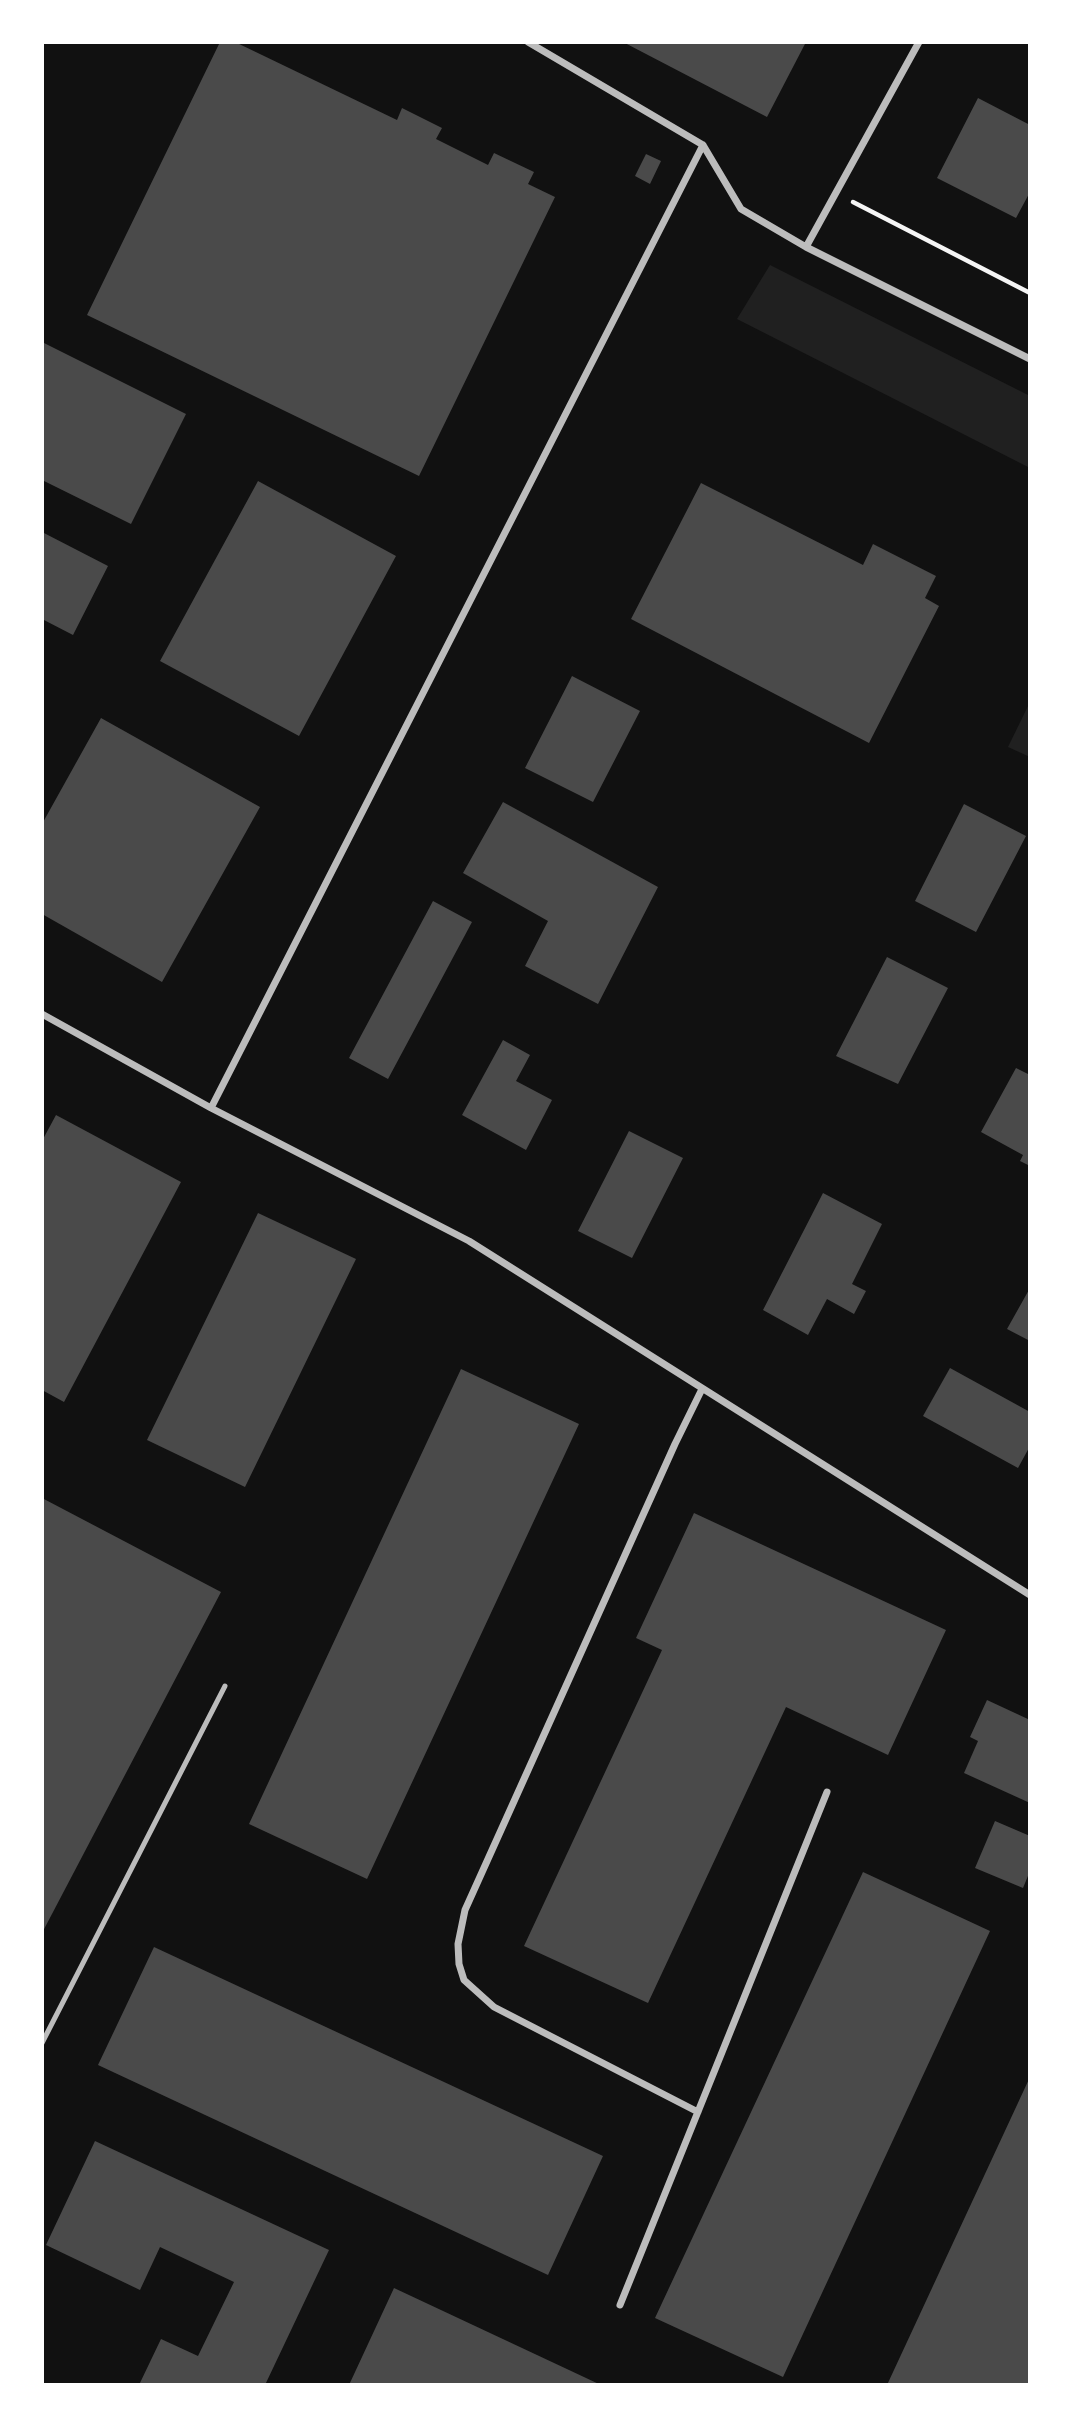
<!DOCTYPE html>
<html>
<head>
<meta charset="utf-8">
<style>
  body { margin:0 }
  #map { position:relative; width:1072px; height:2427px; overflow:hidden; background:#111; font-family:"Varela Round",sans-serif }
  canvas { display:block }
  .frame { position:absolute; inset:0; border:44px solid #fff; pointer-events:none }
</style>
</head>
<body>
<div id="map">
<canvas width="1072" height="2427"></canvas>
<div class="frame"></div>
</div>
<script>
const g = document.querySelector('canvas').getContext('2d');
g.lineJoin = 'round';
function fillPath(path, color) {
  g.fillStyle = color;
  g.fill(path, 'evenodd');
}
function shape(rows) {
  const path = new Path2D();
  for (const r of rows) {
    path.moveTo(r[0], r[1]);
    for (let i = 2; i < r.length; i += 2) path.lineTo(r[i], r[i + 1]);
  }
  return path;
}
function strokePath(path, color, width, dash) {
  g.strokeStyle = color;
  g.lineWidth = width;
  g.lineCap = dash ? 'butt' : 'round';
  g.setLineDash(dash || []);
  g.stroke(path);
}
fillPath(shape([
  [770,265,1030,396,1030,468,737,319],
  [1030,702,1030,757,1008,747]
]), '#202020');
fillPath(shape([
  [220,42,235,42,397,120,402,108,442,128,436,139,488,165,494,153,534,172,528,184,555,197,419,476,87,315],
  [623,42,806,42,767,117],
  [978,98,1030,125,1030,192,1016,218,937,178],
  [646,154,661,161,650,184,635,176],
  [42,342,186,414,131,524,42,480],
  [258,481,396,556,299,736,160,661],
  [701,483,863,565,873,544,936,576,925,598,939,606,869,743,631,619],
  [42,532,108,566,73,635,42,619],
  [572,676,640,711,593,802,525,768],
  [101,718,260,807,162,982,42,914,42,824],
  [503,802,658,887,598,1004,525,966,548,921,463,873],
  [964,804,1026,836,976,932,915,901],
  [433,901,472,922,388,1079,349,1058],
  [887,957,948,988,898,1084,836,1056],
  [503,1040,530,1055,516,1081,552,1100,526,1150,462,1115],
  [1016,1068,1030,1075,1030,1166,1020,1161,1023,1155,981,1132],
  [56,1115,181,1182,64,1402,42,1390,42,1141],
  [629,1131,683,1158,632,1258,578,1231],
  [823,1193,882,1224,852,1284,866,1291,854,1314,827,1299,808,1335,763,1310],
  [258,1213,356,1259,245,1487,147,1440],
  [1030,1288,1030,1341,1007,1329],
  [950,1368,1030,1412,1030,1446,1018,1468,923,1416],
  [461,1369,579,1424,367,1879,249,1824],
  [42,1498,221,1592,42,1933],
  [694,1513,946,1630,888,1755,786,1707,648,2003,524,1946,662,1650,636,1638],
  [987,1700,1030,1720,1030,1803,964,1773,978,1741,970,1737],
  [995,1821,1030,1836,1030,1871,1023,1888,975,1868],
  [863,1872,990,1931,783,2377,655,2318],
  [154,1947,603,2156,548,2275,98,2065],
  [1030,2077,1030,2385,887,2385],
  [95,2141,329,2250,265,2385,139,2385,161,2339,198,2356,234,2282,160,2247,140,2290,46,2245],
  [394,2288,601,2385,349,2385]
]), '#4a4a4a');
strokePath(shape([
  [853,202,1030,293]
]), '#f5f5f5', 4.5);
strokePath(shape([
  [42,2043,225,1686]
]), '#bcbcbc', 5);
strokePath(shape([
  [703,145,741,209,806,247,1030,359],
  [806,247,919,42],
  [42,1014,211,1108,469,1241,1030,1595],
  [211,1108,703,145,528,42],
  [698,2112,494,2007,464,1980,459,1964,458,1944,465,1910,675,1444,702,1389],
  [620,2305,827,1792]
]), '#bcbcbc', 7);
</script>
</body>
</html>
